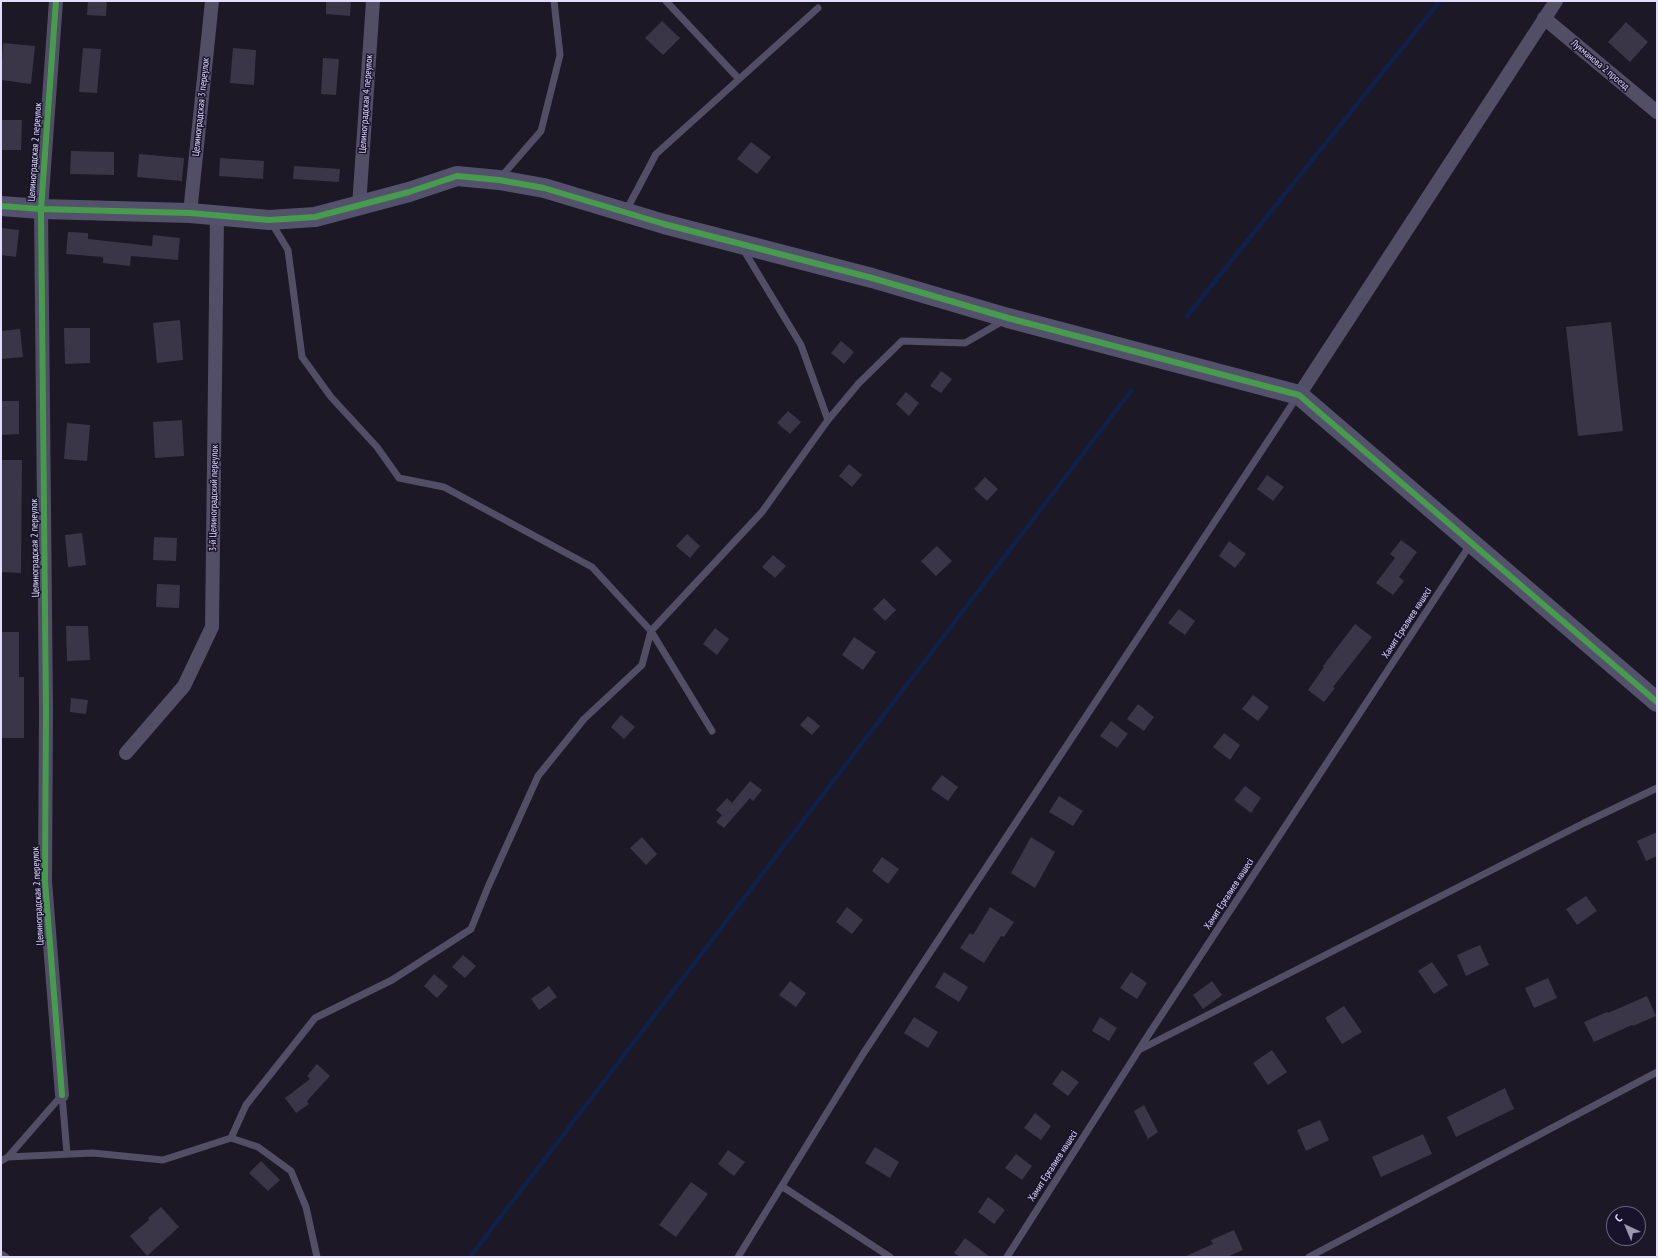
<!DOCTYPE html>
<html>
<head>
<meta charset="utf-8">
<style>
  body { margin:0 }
  #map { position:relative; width:1658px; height:1258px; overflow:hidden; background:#1c1826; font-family:"PT Sans Narrow",sans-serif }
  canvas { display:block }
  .frame { position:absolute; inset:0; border:2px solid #e3ddfe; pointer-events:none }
  .north { position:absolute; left:1606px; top:1206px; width:40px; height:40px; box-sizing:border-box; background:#18122c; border:1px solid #696380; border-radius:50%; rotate:316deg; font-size:11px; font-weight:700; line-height:16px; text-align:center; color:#e3ddfe }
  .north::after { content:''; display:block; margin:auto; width:14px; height:18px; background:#9d98b2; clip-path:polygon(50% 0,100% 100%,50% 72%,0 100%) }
</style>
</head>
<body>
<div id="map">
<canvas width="1658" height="1258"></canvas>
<div class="frame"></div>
<div class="north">С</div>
</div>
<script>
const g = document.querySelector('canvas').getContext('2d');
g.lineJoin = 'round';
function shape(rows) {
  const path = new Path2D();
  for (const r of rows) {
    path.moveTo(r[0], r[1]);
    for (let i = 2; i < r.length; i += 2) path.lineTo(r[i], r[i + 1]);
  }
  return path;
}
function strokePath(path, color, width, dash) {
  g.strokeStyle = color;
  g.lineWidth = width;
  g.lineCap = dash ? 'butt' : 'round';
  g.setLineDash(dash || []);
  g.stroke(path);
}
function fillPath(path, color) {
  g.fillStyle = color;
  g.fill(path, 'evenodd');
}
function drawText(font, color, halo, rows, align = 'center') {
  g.font = font + ' "PT Sans Narrow",sans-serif';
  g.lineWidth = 3;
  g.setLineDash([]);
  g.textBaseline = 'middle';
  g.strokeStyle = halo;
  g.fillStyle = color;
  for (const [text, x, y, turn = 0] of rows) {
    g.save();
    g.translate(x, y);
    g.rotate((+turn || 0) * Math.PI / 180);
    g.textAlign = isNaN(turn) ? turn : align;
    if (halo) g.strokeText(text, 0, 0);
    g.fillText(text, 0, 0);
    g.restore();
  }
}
strokePath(shape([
  [1187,316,1440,1],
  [470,1257,1131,391]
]), '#0f214a', 4.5);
fillPath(shape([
  [88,1,107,1,106,16,87,15],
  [326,1,351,1,350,16,326,14],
  [662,21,680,38,663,55,645,38],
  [1626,22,1648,42,1630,62,1608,42],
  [3,43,35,46,31,84,1,80],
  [83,48,101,49,97,93,79,92],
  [233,48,256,50,254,85,230,83],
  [323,58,339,59,336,95,321,94],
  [1,120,22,120,21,150,1,150],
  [751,142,771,157,757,174,737,159],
  [71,151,114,152,114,175,70,174],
  [139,154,184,158,182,181,137,177],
  [220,158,264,161,263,179,219,176],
  [294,166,340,169,339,182,293,179],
  [1,228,19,230,16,257,1,255],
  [68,232,88,233,88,239,152,246,153,235,180,238,178,260,131,256,130,266,103,263,103,257,66,254],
  [180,320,183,360,157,363,153,323],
  [1611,322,1623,431,1578,436,1566,327],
  [64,328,90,328,90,363,65,364],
  [20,329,23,357,1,359,1,331],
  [841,341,854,352,844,364,831,353],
  [941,371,952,379,941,393,930,386],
  [906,392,919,403,909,416,896,404],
  [1,401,19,401,19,434,1,435],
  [788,411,801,422,790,434,777,423],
  [182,420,184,456,155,458,153,422],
  [67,423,90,425,87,461,64,459],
  [1,460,22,460,21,573,1,572],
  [849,464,862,475,852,487,839,476],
  [1267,475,1284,487,1273,501,1257,489],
  [985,477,998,489,987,501,974,489],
  [82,533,86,565,68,567,65,535],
  [687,534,700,546,690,558,676,546],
  [154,537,177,538,176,561,153,560],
  [1401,540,1417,552,1399,577,1404,581,1393,595,1376,583,1395,558,1390,554],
  [1229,541,1246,554,1235,568,1219,556],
  [937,546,952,561,936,576,921,561],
  [773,555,786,566,775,578,762,567],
  [157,584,180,585,179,608,156,607],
  [884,598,896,610,885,621,873,609],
  [1179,609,1195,621,1185,635,1168,623],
  [1355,624,1372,637,1333,687,1335,688,1324,702,1308,690,1324,667,1323,666],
  [66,626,88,626,90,660,67,661],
  [715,628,729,639,717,655,703,644],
  [1,632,19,632,19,677,24,677,24,738,1,738],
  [854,637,876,652,863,670,842,655],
  [1253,695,1269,707,1258,721,1242,709],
  [71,698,88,700,86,714,70,712],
  [1138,704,1154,717,1144,731,1127,719],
  [621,715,635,727,624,739,611,727],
  [808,716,820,726,812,735,800,725],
  [1111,721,1128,734,1117,748,1100,736],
  [1224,733,1240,745,1230,760,1213,747],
  [942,775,958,787,948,801,931,789],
  [750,781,762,790,753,801,750,798,724,828,716,822,722,815,716,810,727,798,732,803],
  [1245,786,1261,798,1251,813,1234,800],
  [1059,796,1083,811,1073,826,1049,812],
  [1657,832,1657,856,1646,861,1637,841],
  [642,837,657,854,646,865,630,848],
  [1031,837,1055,852,1035,888,1011,873],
  [882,857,899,869,888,884,872,871],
  [1586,896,1597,911,1577,925,1566,909],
  [847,907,863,920,852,934,836,922],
  [990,907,1014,922,1004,937,1001,936,984,963,960,948,970,933,973,935],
  [1480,945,1489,965,1466,976,1457,955],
  [463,955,476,966,465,978,452,967],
  [1432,962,1448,985,1434,994,1418,971],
  [944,972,968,987,959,1002,935,987],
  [1131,972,1147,983,1137,999,1120,988],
  [434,974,448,986,437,998,424,986],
  [1548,978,1557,998,1534,1008,1525,988],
  [790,981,806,993,796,1007,779,995],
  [1212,981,1222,995,1203,1009,1193,995],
  [549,986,557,997,539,1010,531,999],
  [1647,996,1656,1016,1633,1026,1632,1025,1594,1042,1584,1022,1607,1012,1608,1013],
  [1344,1006,1362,1032,1342,1044,1325,1018],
  [914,1017,938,1032,928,1048,904,1033],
  [1100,1017,1117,1028,1109,1041,1092,1031],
  [1272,1050,1287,1072,1268,1085,1253,1063],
  [317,1064,330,1076,307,1101,309,1104,296,1113,285,1098,310,1079,307,1076],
  [1062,1070,1079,1082,1068,1096,1052,1084],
  [1505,1088,1514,1109,1456,1137,1447,1117],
  [1144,1105,1158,1132,1148,1139,1134,1111],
  [1035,1113,1051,1126,1041,1140,1024,1128],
  [1320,1120,1329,1140,1306,1151,1297,1130],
  [1423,1134,1432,1154,1381,1177,1372,1157],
  [875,1147,899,1162,890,1178,865,1163],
  [728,1150,745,1162,734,1176,718,1164],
  [1016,1154,1032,1166,1022,1180,1005,1168],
  [261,1161,280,1180,268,1191,249,1173],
  [691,1182,708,1194,676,1237,659,1225],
  [988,1197,1005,1210,994,1224,978,1212],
  [161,1207,179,1227,147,1256,130,1236,149,1220,148,1218],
  [1234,1230,1243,1250,1227,1257,1184,1257,1213,1244,1211,1240],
  [965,1238,990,1257,960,1257,954,1253]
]), '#3b3647');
strokePath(shape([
  [666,1,739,79],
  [501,177,541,131,560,55,554,1],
  [626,211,656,154,818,8],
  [271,222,288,250,302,357,331,397,377,447,399,478,444,487,592,567,651,631,712,731],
  [743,249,801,345,828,420],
  [1141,1049,1584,823,1657,788],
  [62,1095,67,1154],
  [8,1157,93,1153,163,1160,231,1138],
  [1,1161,8,1157,62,1095],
  [783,1187,890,1257],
  [1,1254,6,1257],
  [317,1257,306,1207,291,1171,258,1147,231,1138,246,1105,315,1018,392,980,471,929,488,887,538,776,584,719,642,665,651,631,762,512,828,420,859,383,902,341,965,343,1003,321],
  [738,1257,863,1054,1297,397],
  [1007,1257,1149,1034,1470,545],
  [1309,1257,1657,1072]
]), '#514e66', 7);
strokePath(shape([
  [56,1,41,209,46,710,45,881,62,1095],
  [1544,18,1657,112],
  [359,206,373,1],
  [190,213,212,1],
  [1299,395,1556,1],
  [126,753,184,686,212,627,217,215]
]), '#514e66', 14);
strokePath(shape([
  [1,206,41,209,190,213,269,220,315,217,409,192,457,176,499,180,544,188,664,224,872,278,1008,318,1299,395,1657,702]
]), '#54516c', 20);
strokePath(shape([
  [56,1,41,209,46,710,45,881,62,1095],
  [1,206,41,209,190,213,269,220,315,217,409,192,457,176,499,180,544,188,664,224,872,278,1008,318,1299,395,1657,702]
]), '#469c4c', 6);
drawText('10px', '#e3ddfe', '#18122c', [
  ["Лукманова 2 проезд",1600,65,40],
  ["Целиноградская 4 переулок",366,104,-86],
  ["Целиноградская 3 переулок",201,107,-84],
  ["Целиноградская 2 переулок",35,152,-86],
  ["3-й Целиноградский переулок",214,498,-89],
  ["Целиноградская 2 переулок",35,548,-91],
  ["Хамит Ерғалиев көшесі",1407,623,-57],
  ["Хамит Ерғалиев көшесі",1229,894,-57],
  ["Целиноградская 2 переулок",38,896,-93],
  ["Хамит Ерғалиев көшесі",1053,1166,-57]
]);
</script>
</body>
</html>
